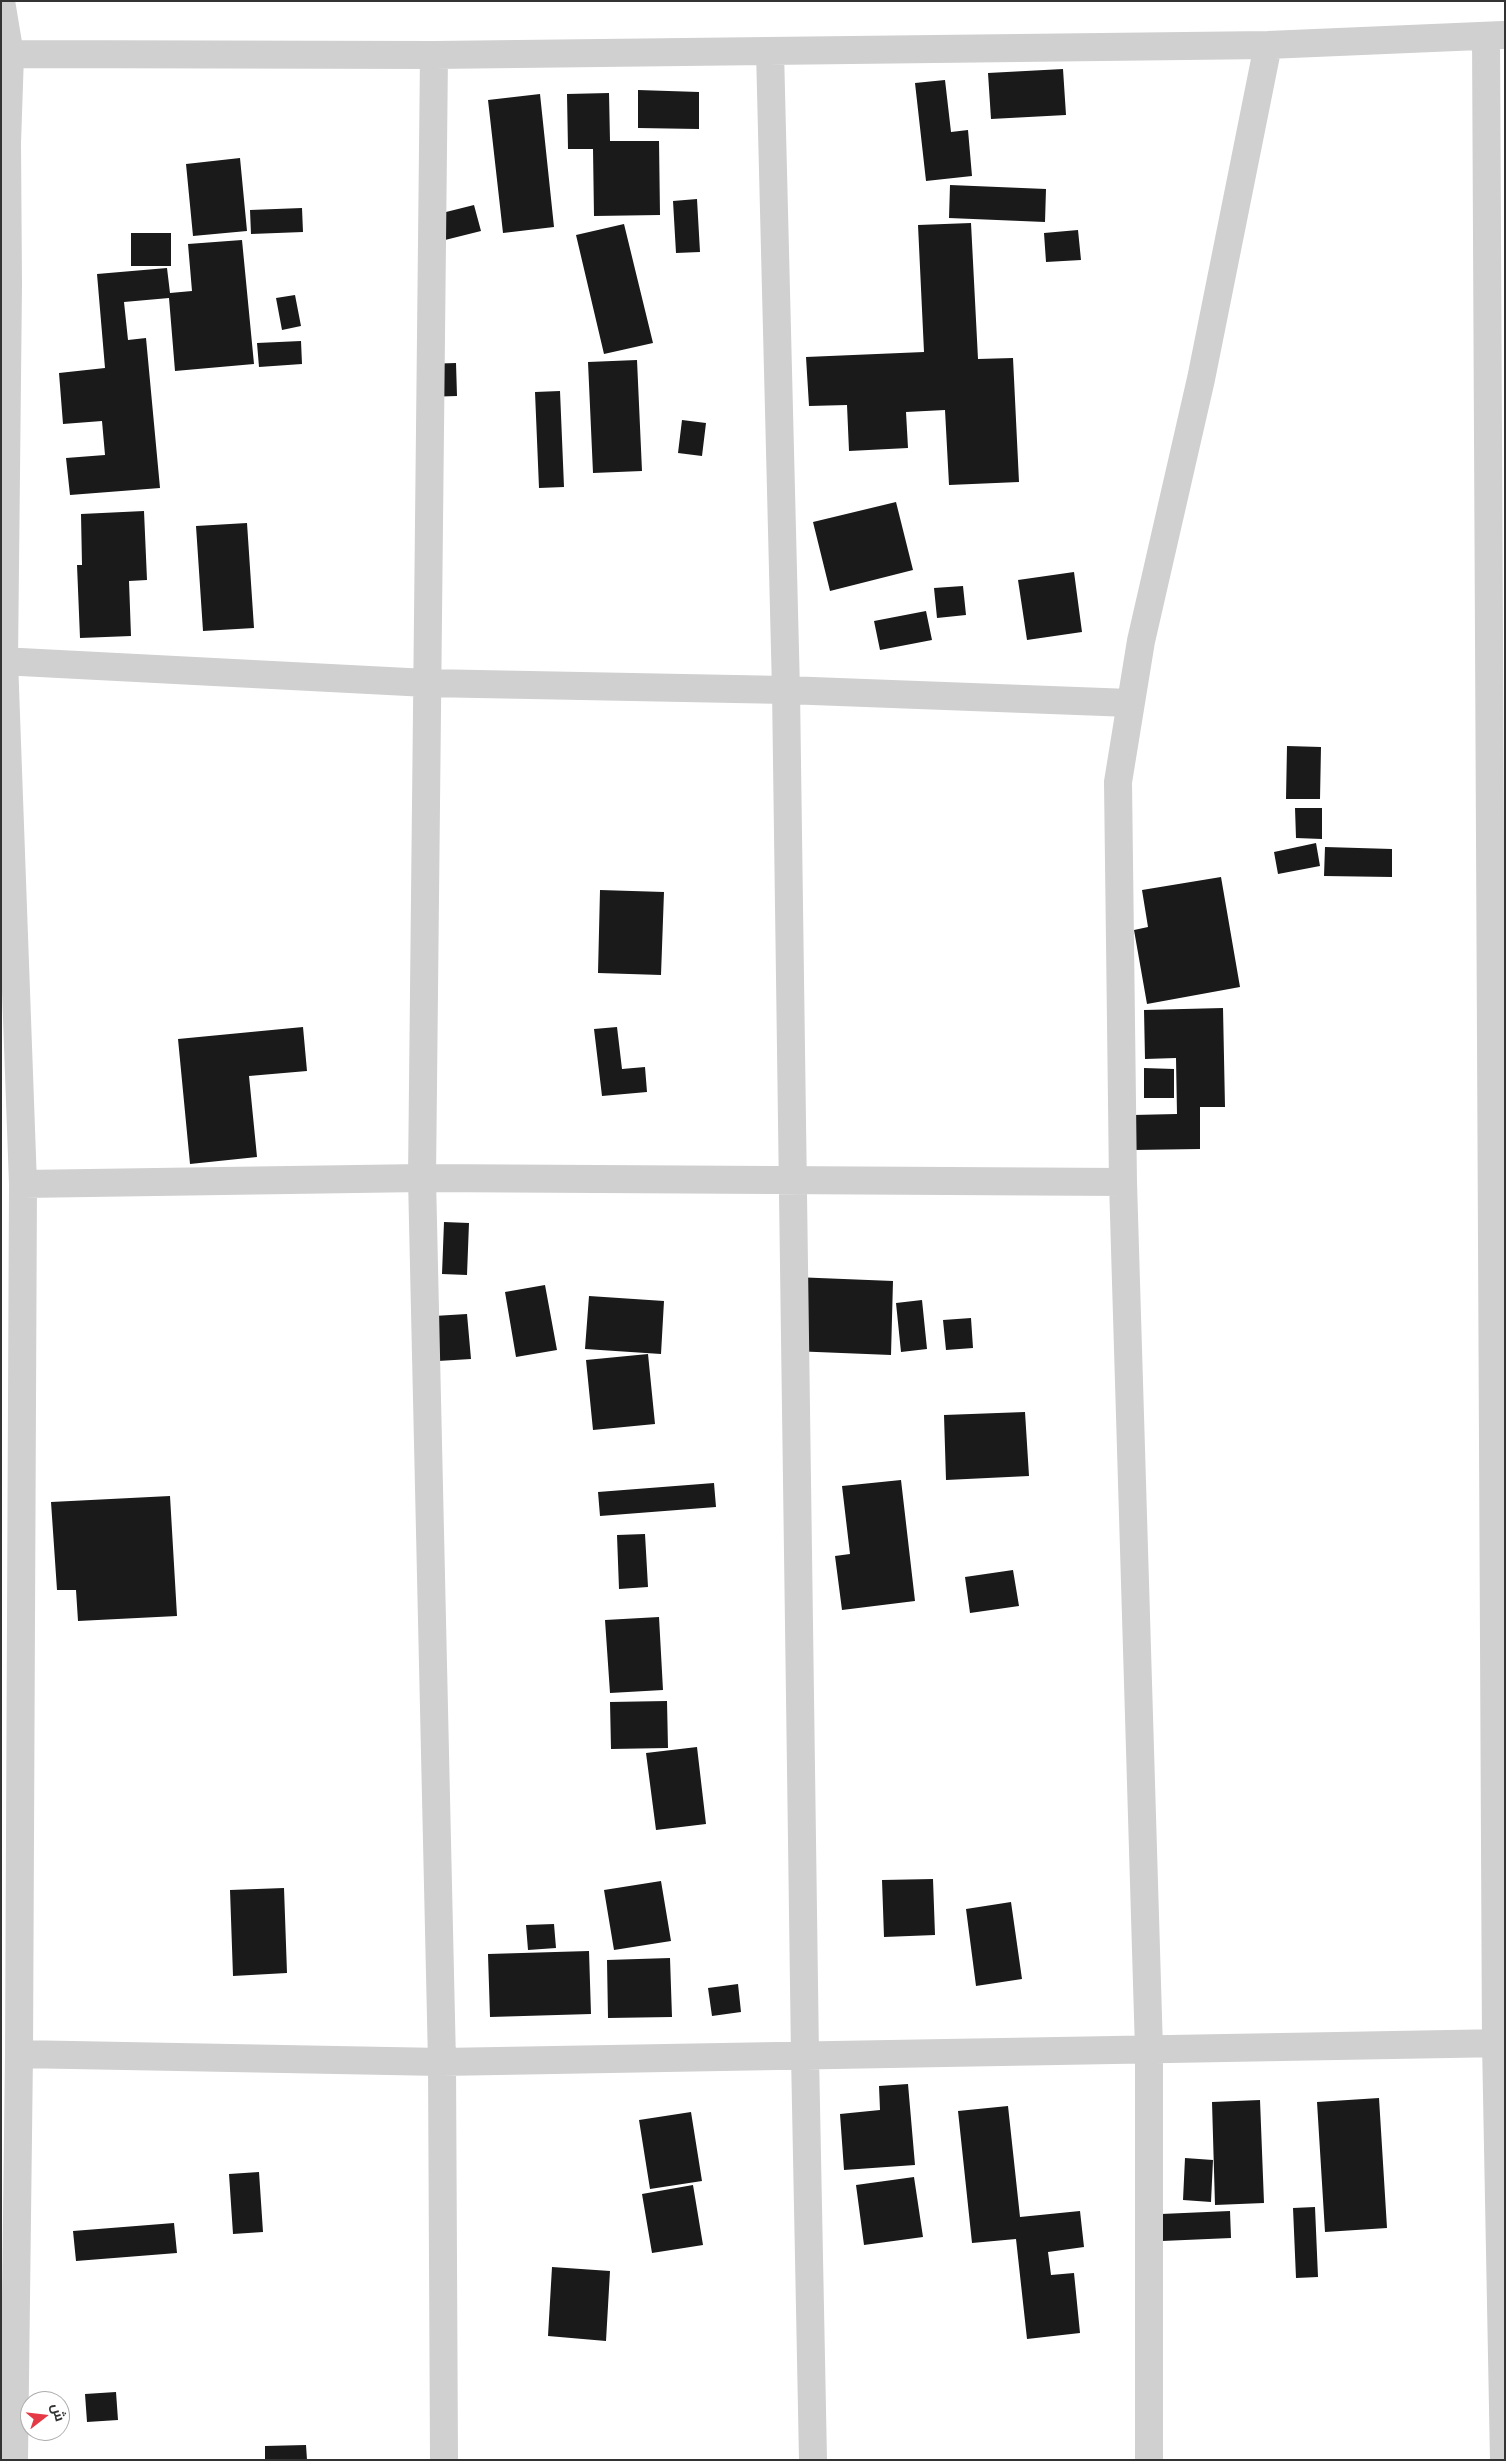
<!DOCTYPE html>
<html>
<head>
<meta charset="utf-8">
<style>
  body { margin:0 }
  #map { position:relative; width:1506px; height:2461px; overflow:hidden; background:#fff; font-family:Raleway,Cairo,sans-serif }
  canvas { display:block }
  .frame { position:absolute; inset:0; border:2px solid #333; pointer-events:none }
  .north { position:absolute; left:20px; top:2391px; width:50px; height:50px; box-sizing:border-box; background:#fff; border:1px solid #adadad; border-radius:50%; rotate:74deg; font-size:14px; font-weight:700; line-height:20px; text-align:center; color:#333 }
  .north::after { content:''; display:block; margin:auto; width:18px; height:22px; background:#e63946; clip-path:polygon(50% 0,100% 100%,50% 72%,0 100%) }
</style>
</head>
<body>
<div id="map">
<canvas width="1506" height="2461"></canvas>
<div class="frame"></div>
<div class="north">ش</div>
</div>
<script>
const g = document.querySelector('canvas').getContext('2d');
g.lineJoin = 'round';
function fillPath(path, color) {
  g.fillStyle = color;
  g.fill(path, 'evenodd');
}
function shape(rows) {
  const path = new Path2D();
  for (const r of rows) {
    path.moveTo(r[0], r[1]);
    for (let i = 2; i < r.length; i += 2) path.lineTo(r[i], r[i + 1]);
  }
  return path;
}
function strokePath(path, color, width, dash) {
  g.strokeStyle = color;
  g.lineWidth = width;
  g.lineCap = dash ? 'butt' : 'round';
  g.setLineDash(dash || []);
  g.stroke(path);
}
fillPath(shape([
  [1063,69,1066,115,991,119,988,73],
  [945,80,951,132,968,130,972,176,926,181,915,83],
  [638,90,699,92,699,129,638,128],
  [609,93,610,141,659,141,660,215,594,216,593,149,568,149,567,94],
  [540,94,554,227,503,233,488,100],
  [240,158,247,231,193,236,186,164],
  [950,185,1046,189,1045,222,949,218],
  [697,199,700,252,676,253,673,201],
  [474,205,481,231,441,241,434,215],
  [302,208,303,232,251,234,250,210],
  [971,223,978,359,1013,358,1019,482,949,485,945,410,906,412,908,448,849,451,847,405,809,406,806,357,924,352,918,225],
  [624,224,653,343,604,354,576,235],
  [1078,230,1081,260,1046,262,1044,233],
  [131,233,171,233,171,266,131,266],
  [242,240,254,364,175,371,169,298,124,302,128,340,146,338,160,488,70,495,66,458,105,455,102,421,63,424,59,373,105,368,97,274,167,268,170,293,192,291,188,244],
  [295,295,301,326,282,330,276,298],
  [301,341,302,364,259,367,257,343],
  [637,360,642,471,593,473,588,362],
  [456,363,457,396,425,397,424,364],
  [560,391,564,487,539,488,535,392],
  [682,420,706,423,702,456,678,453],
  [896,502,913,570,830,591,813,522],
  [144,511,147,580,129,581,131,636,80,638,77,565,82,565,81,514],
  [247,523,254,628,203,631,196,526],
  [1074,572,1082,632,1027,640,1018,580],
  [963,586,966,615,937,618,934,588],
  [926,611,932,640,880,650,874,621],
  [1287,746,1321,747,1320,799,1286,799],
  [1295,808,1322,808,1322,839,1296,838],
  [1316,843,1320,866,1278,874,1274,852],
  [1325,847,1392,849,1392,877,1324,876],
  [1221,877,1240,987,1147,1004,1134,930,1148,927,1142,890],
  [600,890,664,892,661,975,598,973],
  [1223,1008,1225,1107,1200,1107,1200,1149,1133,1150,1133,1115,1177,1114,1176,1058,1145,1059,1144,1010],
  [303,1027,307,1071,249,1076,257,1157,190,1164,178,1039],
  [617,1027,622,1069,645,1067,647,1092,602,1096,594,1029],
  [1144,1068,1174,1069,1174,1098,1144,1098],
  [444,1222,469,1223,467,1275,442,1274],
  [794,1277,893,1281,891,1355,792,1351],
  [545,1285,557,1350,516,1357,505,1292],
  [589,1296,664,1301,661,1354,585,1349],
  [922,1300,927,1349,901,1352,896,1303],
  [467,1314,471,1359,438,1361,434,1316],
  [971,1318,973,1348,946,1350,943,1320],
  [648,1354,655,1424,593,1430,586,1360],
  [1025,1412,1029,1476,946,1480,944,1415],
  [901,1480,915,1601,842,1610,835,1556,850,1554,842,1486],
  [714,1483,716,1507,600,1516,598,1492],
  [170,1496,177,1616,78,1621,76,1590,57,1590,51,1502],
  [645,1534,648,1587,619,1589,617,1535],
  [1013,1570,1019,1606,970,1613,965,1577],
  [659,1617,663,1690,610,1693,605,1620],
  [667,1701,668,1748,611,1749,610,1702],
  [697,1747,706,1824,656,1830,646,1753],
  [933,1879,935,1935,884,1937,882,1880],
  [661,1881,671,1941,614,1950,604,1890],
  [284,1888,287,1973,233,1976,230,1890],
  [1011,1902,1022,1979,976,1986,966,1909],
  [554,1924,556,1948,528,1950,526,1925],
  [589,1951,591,2014,490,2017,488,1954],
  [670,1958,672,2017,608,2018,607,1960],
  [738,1984,741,2012,712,2016,708,1988],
  [908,2084,915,2165,844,2170,840,2114,880,2110,879,2086],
  [1379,2098,1387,2228,1325,2232,1317,2102],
  [1260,2100,1264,2203,1215,2205,1212,2102],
  [1008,2106,1020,2217,1080,2211,1084,2247,1048,2252,1051,2275,1074,2273,1080,2333,1027,2339,1016,2239,972,2243,958,2111],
  [691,2112,702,2181,650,2189,639,2120],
  [1185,2158,1213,2160,1211,2202,1183,2200],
  [259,2172,263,2232,233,2234,229,2174],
  [914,2177,923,2237,864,2245,856,2185],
  [693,2185,703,2245,652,2253,642,2194],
  [1315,2207,1318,2277,1296,2278,1293,2208],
  [1230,2211,1231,2238,1162,2241,1161,2214],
  [174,2223,177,2253,76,2261,73,2231],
  [552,2267,610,2271,606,2341,548,2336],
  [116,2392,118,2420,87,2422,85,2394],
  [306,2445,307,2460,265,2460,265,2446]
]), '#1a1a1a');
strokePath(shape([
  [1,1,10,55,7,143,8,285,4,660,23,1184,19,2054,14,2460],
  [1486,36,1496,2043,1504,2460],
  [770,51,786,690,805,2055,813,2460],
  [1,54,434,55,1268,45,1503,35],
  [434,55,422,1178,442,2062,444,2460],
  [1,661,427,683,786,690,1130,703],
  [23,1184,422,1178,1123,1182],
  [19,2054,442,2062,1505,2043],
  [1149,2460,1149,2050,1123,1182,1118,782,1141,641,1201,379,1268,45]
]), '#d0d0d0', 28);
</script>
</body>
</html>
